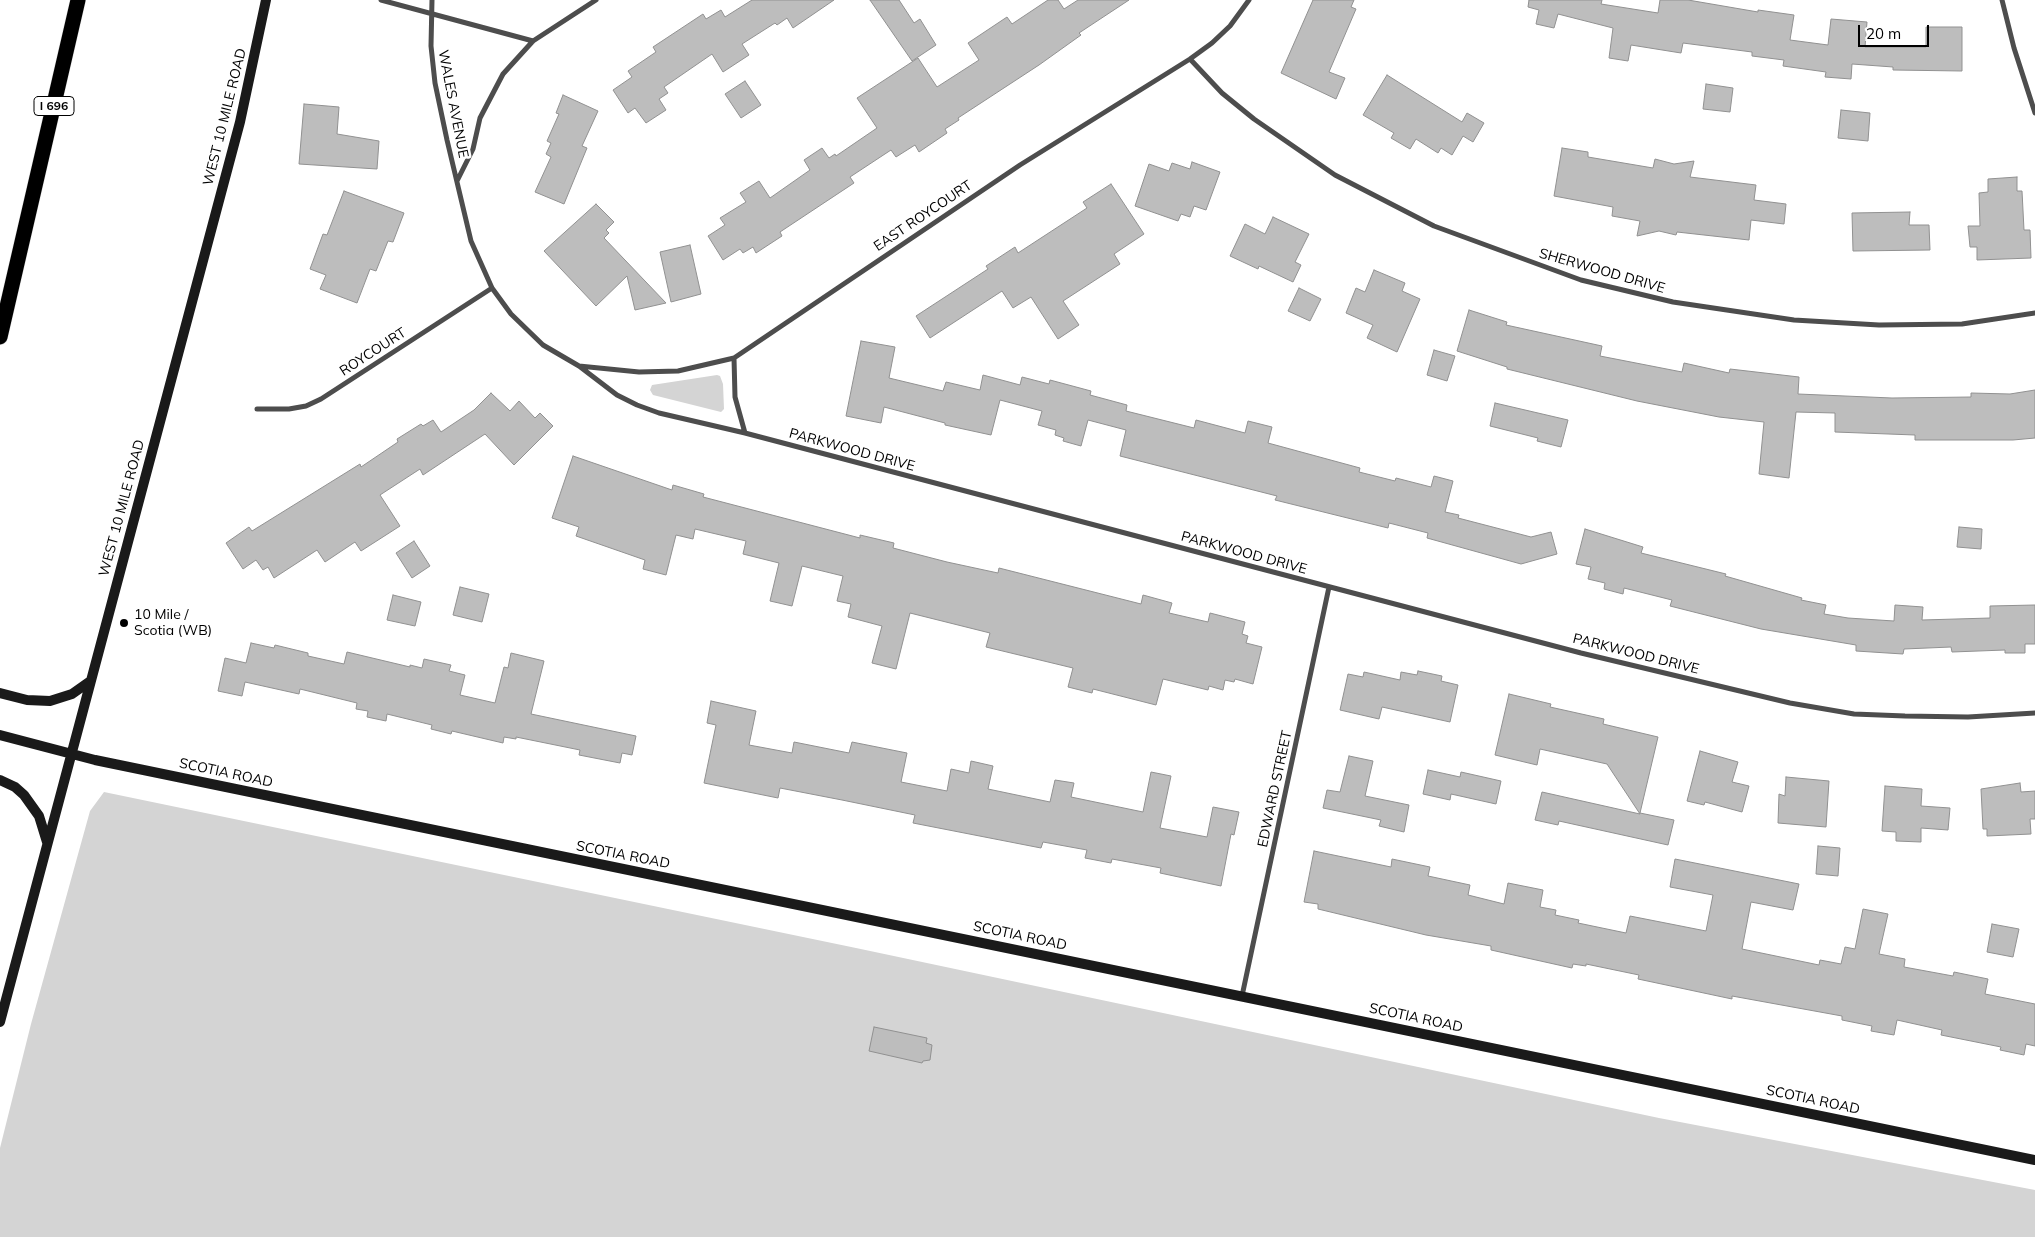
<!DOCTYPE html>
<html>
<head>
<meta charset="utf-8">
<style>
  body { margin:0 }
  #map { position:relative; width:2035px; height:1237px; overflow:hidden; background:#fff; font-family:Mulish,sans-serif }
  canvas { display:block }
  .scale { position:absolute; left:1858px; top:25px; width:71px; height:22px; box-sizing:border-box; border:2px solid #000; border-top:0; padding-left:6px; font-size:15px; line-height:18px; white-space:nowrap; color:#000; -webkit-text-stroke:4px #fff; paint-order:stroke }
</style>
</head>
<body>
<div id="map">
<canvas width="2035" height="1237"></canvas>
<div class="scale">20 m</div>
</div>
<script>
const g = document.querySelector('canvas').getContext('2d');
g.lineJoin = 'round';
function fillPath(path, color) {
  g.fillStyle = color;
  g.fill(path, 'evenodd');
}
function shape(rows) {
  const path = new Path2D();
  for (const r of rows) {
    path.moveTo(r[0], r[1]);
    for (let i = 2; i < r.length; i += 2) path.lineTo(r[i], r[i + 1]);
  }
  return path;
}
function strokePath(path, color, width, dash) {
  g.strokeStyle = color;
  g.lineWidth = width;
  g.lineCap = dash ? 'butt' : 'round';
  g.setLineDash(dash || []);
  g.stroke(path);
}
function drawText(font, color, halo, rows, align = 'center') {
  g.font = font + ' Mulish,sans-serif';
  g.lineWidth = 5;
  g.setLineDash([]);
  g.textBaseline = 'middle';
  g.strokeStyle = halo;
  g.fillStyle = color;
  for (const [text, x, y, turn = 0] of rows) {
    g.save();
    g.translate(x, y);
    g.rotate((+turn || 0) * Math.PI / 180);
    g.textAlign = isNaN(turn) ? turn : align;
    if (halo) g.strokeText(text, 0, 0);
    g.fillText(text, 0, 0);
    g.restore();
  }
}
fillPath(shape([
  [717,375,720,376,723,384,724,409,721,412,653,395,650,390,652,385],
  [104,792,856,948,1659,1118,2035,1190,2035,1237,0,1237,0,1148,31,1024,90,811]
]), '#d4d4d4');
const building = shape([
  [752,0,834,0,793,28,787,18,777,25,775,23,742,44,749,55,723,72,712,54,664,87,668,93,659,99,666,110,646,123,635,108,628,113,613,90,632,77,628,71,656,52,653,47,703,14,706,19,721,10,725,17,752,0],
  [870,0,899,0,914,23,920,19,936,45,912,61,870,0],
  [1048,0,1058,0,1064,9,1078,0,1129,0,1079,33,1081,35,1039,65,958,118,959,120,945,129,947,133,919,152,915,145,896,157,891,150,850,177,854,183,780,232,782,236,756,253,753,247,743,253,740,249,723,260,708,236,725,225,720,218,746,202,740,193,759,181,770,198,810,170,804,160,822,148,829,158,835,154,836,156,877,128,857,98,918,58,937,87,979,60,968,43,1007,17,1012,24,1048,0],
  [1313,0,1354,0,1351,7,1356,9,1329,72,1345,78,1336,99,1281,73,1313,0],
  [1529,0,1602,0,1601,4,1658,13,1660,0,1688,0,1758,12,1758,10,1794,15,1790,40,1828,45,1831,19,1867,22,1865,47,1926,47,1926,27,1962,27,1962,71,1893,70,1893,67,1852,64,1851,79,1825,77,1826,72,1783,66,1784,60,1752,56,1752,52,1683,43,1681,53,1631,45,1628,61,1609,58,1613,28,1558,14,1554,28,1536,24,1539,10,1528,7,1529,0],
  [1387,75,1462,122,1467,113,1484,123,1473,142,1463,136,1452,155,1441,148,1438,153,1416,139,1410,149,1391,138,1394,133,1363,115,1387,75],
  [745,81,761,105,741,118,725,94,745,81],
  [1706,84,1733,88,1730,112,1703,109,1706,84],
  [563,95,598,111,582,146,587,148,564,204,535,192,551,157,546,154,551,143,547,141,559,114,556,113,563,95],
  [304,104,339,107,337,134,379,141,377,169,299,164,304,104],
  [1841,110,1870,113,1868,141,1838,138,1841,110],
  [1562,148,1588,152,1588,157,1653,168,1655,159,1674,164,1694,161,1690,177,1756,185,1754,200,1786,204,1784,224,1751,220,1749,240,1677,232,1676,235,1659,231,1637,236,1640,221,1612,216,1613,207,1554,196,1562,148],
  [1192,162,1220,172,1206,210,1194,206,1190,217,1181,214,1178,221,1135,206,1149,164,1169,171,1172,163,1190,169,1192,162],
  [2017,177,2017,191,2022,191,2024,230,2030,230,2031,258,1977,260,1977,247,1970,247,1968,226,1980,226,1979,193,1988,192,1988,179,2017,177],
  [1111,184,1144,234,1114,254,1120,264,1063,301,1079,325,1058,339,1031,297,1013,308,1002,291,930,338,916,316,988,269,986,266,1015,247,1018,253,1087,208,1083,202,1111,184],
  [344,191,404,213,393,242,388,241,376,271,370,269,357,303,320,289,326,275,310,269,323,234,327,235,344,191],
  [596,204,614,222,606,230,609,233,604,238,666,303,635,310,627,276,596,306,544,251,596,204],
  [1910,212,1909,225,1929,225,1930,250,1853,251,1852,213,1910,212],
  [1273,217,1309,234,1295,262,1301,265,1293,282,1259,266,1258,269,1230,256,1245,224,1265,234,1273,217],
  [690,245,701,294,671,302,660,252,690,245],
  [1374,270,1405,283,1402,291,1420,299,1397,352,1367,338,1373,325,1346,313,1356,288,1365,292,1374,270],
  [1299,288,1321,299,1310,321,1288,311,1299,288],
  [1469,310,1507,322,1506,325,1602,346,1600,356,1682,372,1684,363,1729,373,1730,369,1799,377,1798,394,1892,398,1971,397,1971,393,2010,394,2035,390,2035,438,2013,440,1915,440,1915,435,1835,432,1835,413,1796,412,1789,478,1759,474,1764,422,1719,417,1637,401,1507,369,1507,367,1457,351,1469,310],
  [861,341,895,347,889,378,943,391,946,382,980,390,983,375,1020,385,1022,377,1049,384,1050,380,1091,391,1090,395,1127,405,1126,411,1194,428,1196,420,1245,433,1248,421,1272,427,1268,443,1360,468,1359,472,1395,481,1396,478,1431,487,1434,476,1453,481,1445,512,1459,515,1458,518,1531,537,1551,532,1557,554,1521,564,1427,538,1428,533,1389,523,1388,528,1275,500,1277,496,1120,456,1126,430,1088,420,1081,446,1063,441,1064,438,1055,435,1056,430,1038,425,1042,411,1000,400,991,435,945,425,945,423,884,407,881,423,846,416,861,341],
  [1434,350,1455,356,1447,381,1427,375,1434,350],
  [491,393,510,411,519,401,535,418,540,413,553,426,514,465,485,434,423,475,420,469,380,495,400,526,361,551,355,542,325,562,317,550,274,578,268,567,263,570,256,560,243,569,226,543,249,527,252,531,360,464,361,467,398,442,397,439,421,424,423,426,433,420,441,432,474,410,491,393],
  [1495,403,1568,420,1561,447,1537,441,1538,438,1490,426,1495,403],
  [573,456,672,490,673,485,704,494,703,497,860,538,860,535,894,543,893,548,947,562,998,573,999,568,1141,604,1143,595,1172,603,1169,613,1208,622,1210,613,1245,622,1242,634,1248,636,1246,643,1262,647,1253,684,1235,679,1234,682,1225,680,1223,690,1209,686,1208,690,1163,679,1156,705,1093,689,1092,693,1068,687,1073,668,986,647,990,633,910,613,896,669,872,663,882,626,848,617,851,604,837,601,843,576,802,566,792,606,770,601,779,563,743,554,746,541,695,529,693,539,676,535,666,575,643,569,645,560,576,536,579,527,552,518,573,456],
  [1959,527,1982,529,1981,549,1957,547,1959,527],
  [1585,529,1643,547,1641,553,1726,574,1725,576,1802,598,1801,600,1826,605,1824,614,1848,618,1894,621,1895,605,1923,607,1922,620,1990,618,1990,606,2035,605,2035,644,2025,644,2025,653,2005,653,2005,650,1952,652,1951,647,1904,649,1903,654,1856,651,1856,645,1761,629,1670,606,1672,600,1624,588,1623,594,1604,589,1605,583,1588,579,1591,567,1576,564,1585,529],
  [414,541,430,566,412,578,396,553,414,541],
  [460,587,489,594,482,622,453,615,460,587],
  [393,595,421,602,415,626,387,620,393,595],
  [251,643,274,648,275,645,308,653,308,656,344,664,347,652,410,667,410,665,422,668,424,659,451,665,449,671,465,675,460,695,495,703,504,667,508,668,511,653,544,661,531,714,636,736,632,755,622,753,620,763,579,755,580,750,516,737,516,739,504,737,503,743,452,731,451,734,431,729,432,725,387,714,386,721,367,717,368,711,356,709,357,703,300,689,299,694,245,682,242,696,218,691,225,658,246,663,251,643],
  [1418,671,1442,676,1441,681,1458,685,1450,722,1382,707,1379,719,1340,710,1348,674,1363,677,1364,672,1400,680,1401,672,1417,675,1418,671],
  [1509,694,1551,704,1550,707,1604,719,1603,724,1658,737,1640,813,1674,820,1668,845,1559,821,1558,825,1535,820,1542,792,1640,814,1607,764,1540,749,1537,765,1495,755,1509,694],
  [711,701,756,711,749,745,792,753,794,742,849,753,852,742,907,753,901,782,947,791,951,769,969,773,971,761,993,766,988,789,1050,802,1055,780,1074,783,1071,797,1143,812,1151,772,1171,776,1160,828,1207,837,1213,807,1239,812,1234,835,1231,834,1221,886,1160,873,1161,868,1112,859,1111,863,1085,858,1087,850,1043,842,1041,848,913,823,915,815,842,800,780,788,778,798,704,783,716,725,707,723,711,701],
  [1700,751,1738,762,1732,782,1749,786,1742,812,1705,802,1704,805,1687,801,1700,751],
  [1349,756,1373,761,1365,796,1409,805,1404,832,1379,826,1381,820,1323,808,1327,790,1340,792,1349,756],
  [1428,770,1460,777,1461,772,1501,781,1496,804,1451,794,1450,800,1423,794,1428,770],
  [1786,777,1829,781,1826,827,1778,823,1779,794,1785,796,1786,777],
  [2020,783,2021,792,2035,791,2035,819,2030,819,2031,834,1987,836,1987,829,1983,829,1981,789,2020,783],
  [1885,786,1922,789,1921,806,1950,808,1948,830,1921,828,1921,842,1896,841,1896,832,1882,831,1885,786],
  [1818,846,1840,848,1838,876,1816,874,1818,846],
  [1314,851,1391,867,1392,859,1430,867,1428,876,1470,885,1468,895,1504,904,1508,883,1543,890,1540,907,1556,910,1555,915,1579,920,1578,923,1626,933,1630,916,1706,931,1713,895,1670,887,1675,859,1799,884,1793,910,1751,902,1742,949,1819,965,1820,960,1841,964,1845,947,1855,949,1863,909,1888,914,1879,954,1905,959,1904,967,1953,976,1954,972,1988,979,1985,994,2035,1004,2035,1046,2026,1044,2024,1055,2000,1050,2001,1047,1941,1035,1942,1030,1897,1020,1894,1035,1871,1031,1872,1026,1842,1020,1842,1016,1732,996,1732,999,1638,979,1639,975,1586,964,1586,966,1573,964,1572,968,1491,950,1491,946,1426,935,1318,909,1318,904,1304,902,1314,851],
  [1992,924,2019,929,2013,957,1987,952,1992,924],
  [874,1027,927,1038,926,1043,932,1045,930,1060,923,1061,922,1063,869,1051,874,1027]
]);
fillPath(building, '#bdbdbd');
strokePath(building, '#919191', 1);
const highway = shape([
  [0,337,78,0]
]);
strokePath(highway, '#dbdbdb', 16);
strokePath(shape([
  [381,0,533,41],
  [432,0,431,46,435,83,447,140,471,241,492,288,511,314,543,345,579,366,617,395,637,405,659,413,745,433,1581,653,1790,703,1854,714,1905,716,1968,717,2035,713],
  [2002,0,2014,48,2035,113],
  [1190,59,1222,93,1254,119,1335,175,1434,226,1581,280,1673,302,1794,320,1879,325,1962,324,2035,313],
  [457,181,473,149,480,118,503,74,533,41,596,0],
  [734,358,735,397,745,433],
  [579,366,639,372,678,371,734,358,1020,165,1190,59,1212,43,1230,26,1249,0],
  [257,409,289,409,306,406,321,399,492,288],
  [1242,996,1329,587]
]), '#4d4d4d', 5);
strokePath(shape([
  [0,693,27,700,50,701,72,694,89,682],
  [0,735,95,760,2035,1160],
  [0,780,15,787,24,795,39,816,47,842],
  [0,1022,240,122,266,0]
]), '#1a1a1a', 10);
strokePath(highway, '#000', 15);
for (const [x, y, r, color] of [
  [124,623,5,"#000"]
]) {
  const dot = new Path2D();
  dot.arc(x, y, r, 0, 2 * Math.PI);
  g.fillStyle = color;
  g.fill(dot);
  strokePath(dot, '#fff', 2);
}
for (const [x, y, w] of [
  [54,106,40]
]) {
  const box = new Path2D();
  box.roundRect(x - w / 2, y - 9.5, w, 19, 4);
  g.fillStyle = '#fff';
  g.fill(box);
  strokePath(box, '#000', 1);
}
drawText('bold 12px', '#000', null, [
  ["I 696",54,106]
]);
drawText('14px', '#000', '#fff', [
  ["WALES AVENUE",453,104,79],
  ["WEST 10 MILE ROAD",225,117,-76],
  ["EAST ROYCOURT",923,216,-34],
  ["SHERWOOD DRIVE",1602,271,16],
  ["ROYCOURT",373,352,-33],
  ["PARKWOOD DRIVE",852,450,15],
  ["WEST 10 MILE ROAD",122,508,-75],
  ["PARKWOOD DRIVE",1244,553,15],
  ["PARKWOOD DRIVE",1636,654,14],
  ["SCOTIA ROAD",226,773,12],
  ["EDWARD STREET",1275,789,-78],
  ["SCOTIA ROAD",623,855,11],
  ["SCOTIA ROAD",1020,936,12],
  ["SCOTIA ROAD",1416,1018,12],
  ["SCOTIA ROAD",1813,1100,12]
]);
drawText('14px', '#000', '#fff', [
  ["10 Mile /",134,615],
  ["Scotia (WB)",134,631]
], 'left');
</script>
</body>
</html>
